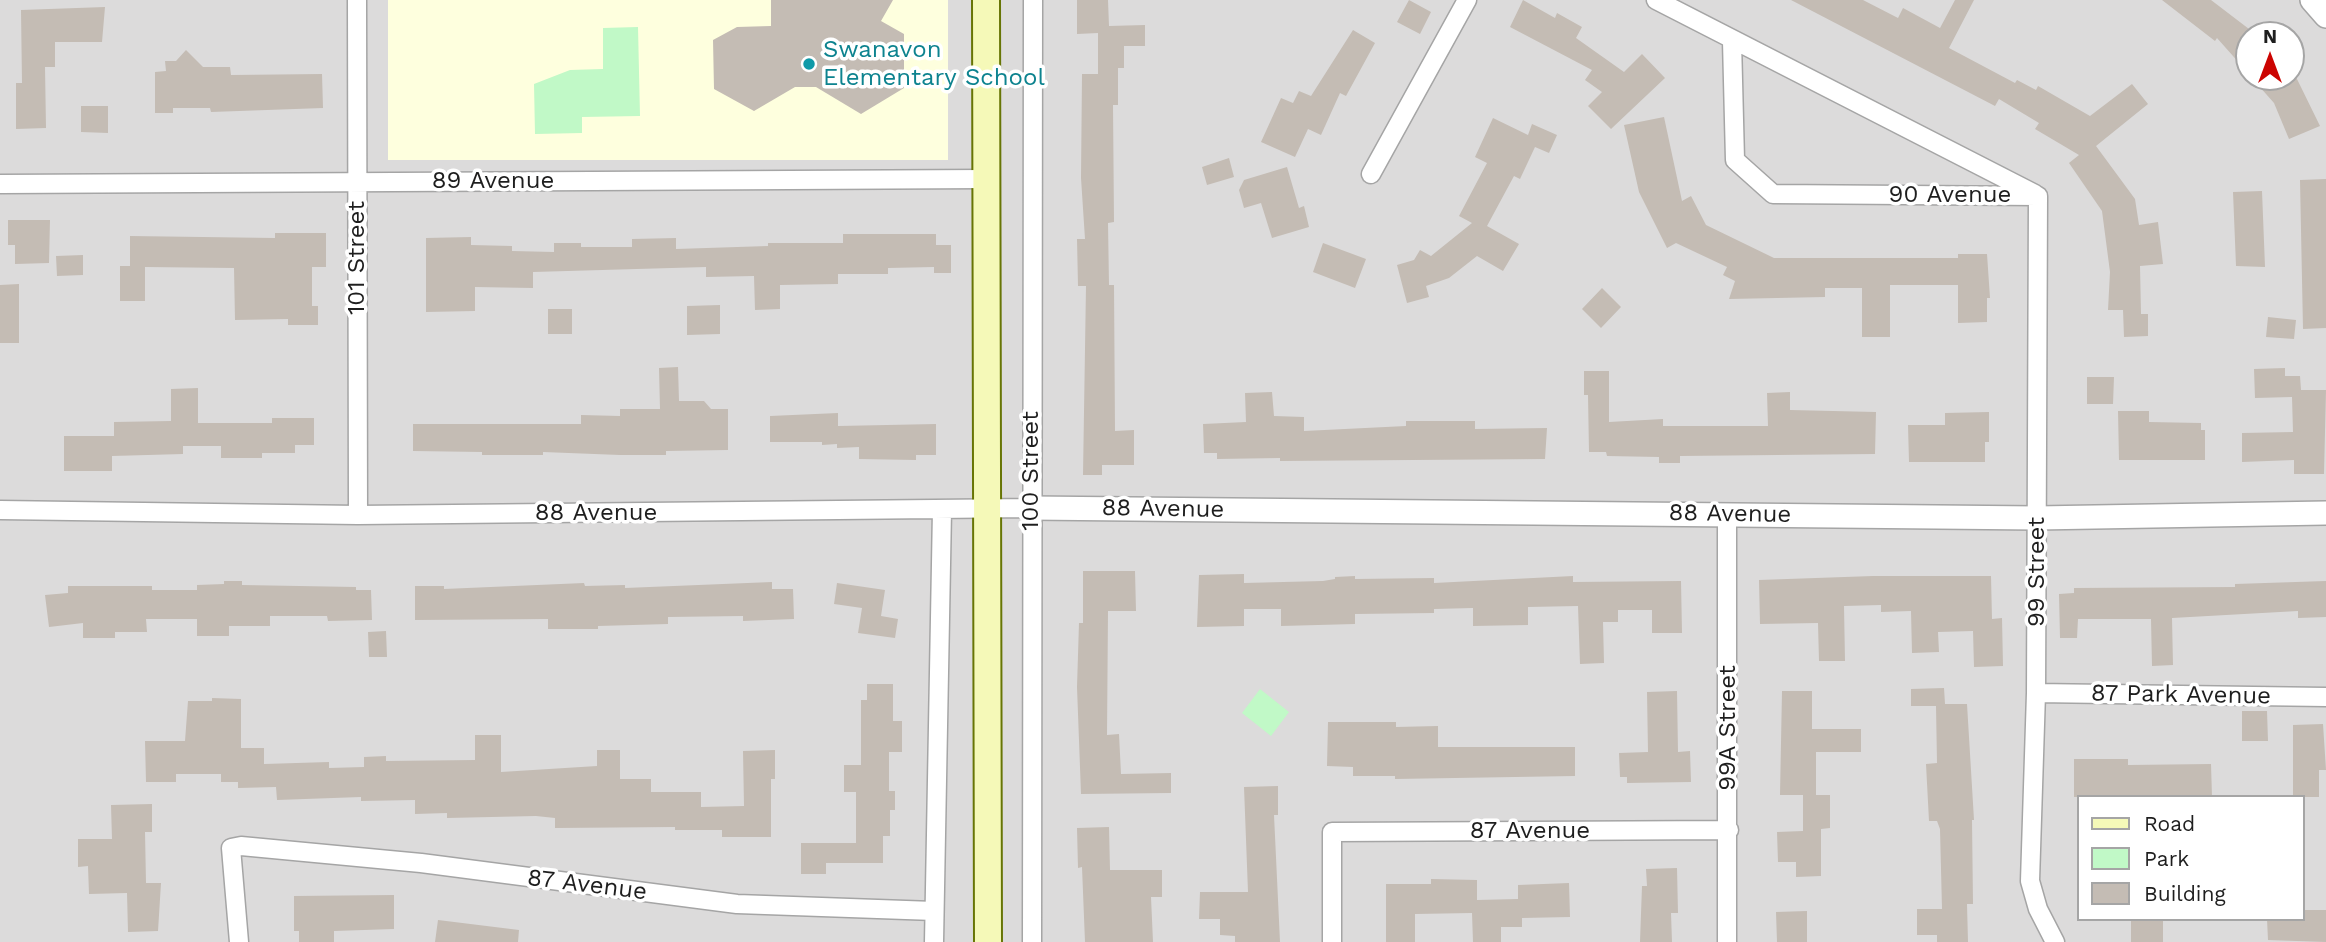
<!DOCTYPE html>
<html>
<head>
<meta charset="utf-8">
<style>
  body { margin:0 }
  #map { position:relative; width:2326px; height:942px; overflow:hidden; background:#efece4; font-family:"Work Sans",sans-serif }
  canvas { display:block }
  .legend { position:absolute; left:2077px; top:795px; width:228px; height:126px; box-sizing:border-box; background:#fff; border:2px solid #a5a5a5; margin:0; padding:9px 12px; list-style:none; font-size:21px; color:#1e1e1e }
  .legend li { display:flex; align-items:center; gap:14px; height:35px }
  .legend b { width:35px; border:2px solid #a5a5a5 }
  .north { position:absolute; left:2235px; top:21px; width:70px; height:70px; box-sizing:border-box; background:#fff; border:2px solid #a5a5a5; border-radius:50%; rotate:0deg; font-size:19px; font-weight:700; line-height:28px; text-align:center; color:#1e1e1e }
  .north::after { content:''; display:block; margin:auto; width:24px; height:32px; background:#cc0401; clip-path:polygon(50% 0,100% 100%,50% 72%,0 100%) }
</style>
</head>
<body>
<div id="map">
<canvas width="2326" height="942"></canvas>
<ul class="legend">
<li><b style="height:9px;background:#f5f9b8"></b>Road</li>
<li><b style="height:19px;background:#c1f9c7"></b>Park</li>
<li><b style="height:19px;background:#c4bcb4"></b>Building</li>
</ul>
<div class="north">N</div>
</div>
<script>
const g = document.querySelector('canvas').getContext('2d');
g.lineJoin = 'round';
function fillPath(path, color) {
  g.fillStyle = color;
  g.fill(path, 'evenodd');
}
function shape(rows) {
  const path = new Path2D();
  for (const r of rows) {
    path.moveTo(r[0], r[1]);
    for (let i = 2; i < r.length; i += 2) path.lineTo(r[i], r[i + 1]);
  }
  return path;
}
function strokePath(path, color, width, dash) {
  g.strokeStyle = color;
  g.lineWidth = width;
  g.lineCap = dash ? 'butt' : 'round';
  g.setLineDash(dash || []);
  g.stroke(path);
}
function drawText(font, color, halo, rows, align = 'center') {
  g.font = font + ' "Work Sans",sans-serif';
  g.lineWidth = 7;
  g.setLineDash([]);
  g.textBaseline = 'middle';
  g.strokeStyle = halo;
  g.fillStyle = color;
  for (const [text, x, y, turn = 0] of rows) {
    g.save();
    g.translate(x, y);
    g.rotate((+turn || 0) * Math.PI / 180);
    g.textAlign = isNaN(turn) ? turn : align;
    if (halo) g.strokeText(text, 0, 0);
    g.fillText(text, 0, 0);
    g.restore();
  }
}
fillPath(shape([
  [0,0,2326,0,2326,942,0,942],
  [2249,35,2291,35,2291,77,2249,77],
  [2079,797,2303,797,2303,919,2079,919]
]), '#dcdbdb');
fillPath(shape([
  [388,0,948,0,948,160,388,160]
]), '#feffde');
fillPath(shape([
  [638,27,640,116,582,117,582,133,535,134,534,84,570,70,603,69,603,28],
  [1260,689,1289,712,1271,736,1242,713]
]), '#c1f9c7');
fillPath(shape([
  [771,0,893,0,881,21,904,34,904,88,861,114,816,87,795,87,754,111,714,89,713,40,737,27,771,26],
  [1077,0,1108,0,1109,26,1145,25,1145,46,1124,46,1124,68,1118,68,1118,105,1113,105,1114,222,1108,223,1109,285,1114,285,1115,431,1134,430,1134,465,1102,465,1102,475,1083,475,1086,286,1078,286,1077,239,1085,239,1081,178,1082,74,1098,74,1098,33,1077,34],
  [1409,0,1431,12,1420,34,1397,22],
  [1523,0,1555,18,1557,13,1582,27,1576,38,1624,72,1642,54,1665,78,1611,129,1588,106,1602,92,1585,80,1592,70,1510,27],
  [1791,0,1863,0,1898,18,1903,8,1940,28,1955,0,1974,0,1949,48,2015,83,2017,80,2036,90,2038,86,2090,116,2132,84,2148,104,2096,146,2135,199,2139,225,2158,222,2163,264,2140,266,2141,314,2148,314,2148,336,2124,337,2123,310,2108,310,2110,272,2102,211,2069,163,2079,155,2035,129,2039,123,1999,99,1995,106],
  [2162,0,2211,0,2249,29,2249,74,2217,38,2215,41],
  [105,7,102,42,55,42,55,67,45,67,46,128,16,129,16,83,22,83,21,10],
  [1353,30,1375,43,1346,96,1340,93,1321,135,1308,129,1295,157,1261,142,1281,98,1293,103,1299,91,1311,96],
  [186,50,203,67,230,67,231,75,322,74,323,108,211,112,210,108,173,108,173,113,155,113,155,72,166,71,165,61,176,61],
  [2251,77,2296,77,2320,126,2289,139,2274,103],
  [81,106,108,106,108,133,81,132],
  [1664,117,1682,201,1691,196,1706,225,1774,258,1958,258,1958,254,1987,254,1990,298,1987,298,1987,322,1958,323,1958,285,1890,285,1890,337,1862,337,1862,288,1825,288,1825,297,1729,299,1735,281,1723,275,1727,267,1676,243,1667,248,1639,192,1624,125],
  [1493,118,1528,135,1532,124,1557,135,1549,153,1535,147,1520,179,1514,176,1487,226,1519,244,1503,271,1477,256,1449,278,1426,286,1429,297,1407,303,1397,265,1414,260,1420,250,1431,256,1472,223,1459,216,1487,163,1475,157],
  [1229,158,1234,177,1207,185,1202,167],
  [1287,167,1299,208,1304,206,1309,227,1272,238,1261,203,1244,208,1239,190,1244,180],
  [2326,179,2326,328,2303,329,2300,180],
  [2262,191,2265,267,2236,266,2233,192],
  [8,220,50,220,49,263,15,264,15,245,8,245],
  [275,233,326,233,326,267,312,267,312,306,318,306,318,325,288,325,288,319,235,320,234,268,145,267,145,301,120,301,120,266,130,266,130,236,275,238],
  [843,234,936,234,936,245,951,245,951,273,934,273,934,267,888,268,888,274,838,274,838,284,780,285,780,309,755,310,754,276,706,277,706,267,533,272,533,288,475,287,475,311,426,312,426,238,471,237,471,245,512,246,512,251,554,252,554,243,581,243,581,247,632,247,632,239,676,238,676,249,768,246,768,243,843,243],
  [1323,243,1366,259,1355,288,1313,272],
  [83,255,83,275,57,276,56,256],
  [19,284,19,343,0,343,0,285],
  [1602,288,1621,307,1601,328,1582,309],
  [720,305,720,334,687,335,687,306],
  [548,309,572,309,572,334,548,334],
  [2268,317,2296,320,2294,339,2266,337],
  [678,367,679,401,704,401,711,409,728,409,728,450,666,451,666,455,620,455,543,452,543,455,482,455,482,452,413,451,413,424,581,424,581,415,620,416,620,409,660,409,659,368],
  [2285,368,2285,376,2300,376,2301,390,2326,390,2324,474,2294,474,2294,460,2242,462,2242,433,2293,432,2292,397,2255,398,2254,369],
  [1584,371,1609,371,1609,422,1663,419,1663,426,1768,426,1767,393,1790,392,1790,410,1876,412,1875,454,1680,456,1680,463,1659,463,1659,457,1607,456,1606,452,1589,452,1588,395,1584,395],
  [2087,377,2114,377,2113,404,2087,404],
  [198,388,198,423,272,423,272,418,314,418,314,445,295,445,295,453,262,453,262,458,221,458,221,446,183,446,183,454,112,456,112,471,64,471,64,436,114,436,114,422,171,421,171,389],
  [1272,392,1274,416,1304,417,1304,431,1406,426,1406,421,1475,421,1475,429,1547,428,1545,459,1280,461,1280,458,1217,459,1217,453,1204,453,1203,424,1246,422,1245,393],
  [2118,411,2149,411,2149,422,2201,423,2201,430,2205,430,2205,460,2119,460],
  [1989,412,1989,442,1985,442,1985,462,1909,462,1908,425,1945,425,1945,413],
  [838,413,838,426,936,424,936,455,916,455,916,460,859,459,859,447,837,448,837,444,822,445,822,442,770,442,770,416],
  [1083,571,1135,571,1136,611,1108,611,1107,735,1119,734,1121,774,1171,773,1171,793,1081,794,1077,687,1079,623,1083,623],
  [1244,574,1244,583,1323,581,1335,579,1335,577,1355,576,1355,579,1434,578,1434,583,1573,576,1573,582,1681,581,1682,633,1652,633,1652,610,1618,610,1618,622,1603,622,1604,663,1580,664,1578,606,1528,607,1528,625,1473,626,1473,608,1434,609,1434,613,1355,614,1355,624,1281,626,1281,609,1244,609,1244,626,1197,627,1199,575],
  [1873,576,1991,576,1992,619,2002,618,2003,666,1974,667,1973,631,1938,632,1939,652,1912,653,1911,611,1881,612,1881,605,1844,606,1845,661,1819,661,1818,623,1760,624,1759,580],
  [224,581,242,581,242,585,356,587,356,590,371,590,372,620,328,621,327,616,270,616,270,626,229,626,229,636,197,636,197,619,146,619,147,632,115,632,115,638,83,638,83,623,49,627,45,595,68,593,68,586,152,586,152,590,197,590,197,585,224,584],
  [2326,581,2326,617,2298,618,2298,611,2172,618,2173,665,2152,666,2151,619,2078,619,2077,638,2060,638,2059,594,2074,593,2074,588,2235,587,2235,584],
  [772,582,772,589,793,589,794,619,743,621,743,616,668,617,668,624,598,626,598,629,548,629,548,619,415,620,415,586,444,586,444,589,584,583,585,586,625,585,625,588],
  [837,583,885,590,881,616,898,619,895,638,858,633,862,608,834,604],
  [386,631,387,657,369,657,368,632],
  [867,684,893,684,893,721,902,721,902,752,889,752,889,791,895,791,895,810,890,810,890,836,883,836,883,863,826,863,826,874,801,874,801,843,856,843,856,792,844,792,844,765,861,765,861,700,867,700],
  [1944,688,1945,704,1967,704,1974,820,1972,820,1973,904,1967,904,1968,942,1937,942,1937,935,1917,935,1917,909,1942,909,1940,829,1937,821,1929,821,1926,764,1937,763,1936,706,1911,706,1911,689],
  [1677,691,1678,752,1690,751,1691,782,1627,783,1627,777,1620,777,1619,753,1648,752,1647,692],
  [1782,691,1812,691,1812,729,1861,729,1861,752,1816,752,1816,795,1830,795,1830,828,1821,829,1821,876,1796,877,1796,862,1778,862,1777,832,1803,831,1803,795,1780,795],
  [212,698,241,699,241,748,264,748,264,764,329,762,329,768,364,767,364,757,386,756,386,761,475,760,475,735,501,735,501,772,597,766,597,750,620,750,620,779,651,779,651,792,701,792,701,807,744,806,743,751,775,750,775,779,771,779,771,837,722,837,722,830,675,830,675,827,555,828,555,818,536,816,447,818,447,813,415,814,415,800,361,801,361,797,277,800,276,787,238,788,238,782,221,782,221,774,176,774,176,782,146,782,145,741,185,741,188,701,212,701],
  [2242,711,2267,711,2268,741,2242,741],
  [1328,722,1396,722,1396,727,1438,726,1438,747,1575,747,1575,776,1395,779,1395,776,1353,776,1353,767,1327,766],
  [2323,724,2326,770,2319,770,2319,797,2293,797,2293,725],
  [2074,759,2128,759,2128,765,2211,764,2212,797,2074,797],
  [1278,786,1278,815,1274,815,1280,942,1235,942,1235,936,1220,935,1220,919,1199,919,1200,892,1248,892,1244,787],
  [152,804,152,832,145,832,146,883,161,883,158,931,128,932,127,893,89,894,88,866,78,867,78,839,112,839,111,805],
  [1109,827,1110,870,1162,870,1162,897,1151,897,1153,942,1085,942,1082,867,1078,868,1077,828],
  [1677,868,1678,913,1671,913,1672,942,1640,942,1642,886,1647,886,1646,869],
  [1431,879,1477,880,1477,900,1518,899,1518,885,1569,883,1570,917,1522,918,1522,927,1501,927,1501,942,1473,942,1472,913,1415,914,1415,942,1386,942,1386,884,1431,884],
  [394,895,394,929,334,931,334,942,299,942,299,931,294,931,294,896],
  [2303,910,2326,910,2326,942,2268,940,2267,919,2303,919],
  [1807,911,1807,942,1777,942,1776,912],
  [2131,919,2163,919,2163,942,2131,942],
  [438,920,519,930,518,942,435,942]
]), '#c4bcb4');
const minor = shape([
  [357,0,358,515],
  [1656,0,2035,194],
  [1732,41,1735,160,1773,194,2038,196],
  [1371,174,1467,0],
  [0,184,987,179],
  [2038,196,2036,693,2030,881,2038,909,2055,942],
  [0,510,358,515,1030,508],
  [2036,693,2326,697],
  [239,942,231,848,241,846,421,863,737,904,934,911],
  [934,942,942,510],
  [1032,942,1033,0],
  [1332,942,1332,832,1729,830],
  [1727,942,1727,514]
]);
const tertiary = shape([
  [2312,0,2326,16],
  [1030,508,2037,518,2326,513]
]);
const secondary = shape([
  [986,0,988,942]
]);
strokePath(minor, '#a5a5a5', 21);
strokePath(tertiary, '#a5a5a5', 26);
strokePath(secondary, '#677505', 30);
strokePath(minor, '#fff', 18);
strokePath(tertiary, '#fff', 23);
strokePath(secondary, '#f5f9b8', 26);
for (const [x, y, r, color] of [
  [809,64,7,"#0f9aa8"]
]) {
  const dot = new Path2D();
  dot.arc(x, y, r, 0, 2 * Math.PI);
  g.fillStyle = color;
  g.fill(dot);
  strokePath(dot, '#fff', 2.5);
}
drawText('24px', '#0d838f', '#fff', [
  ["Swanavon",823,50],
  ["Elementary School",823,78]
], 'left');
drawText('24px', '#1e1e1e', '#fff', [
  ["89 Avenue",493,181],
  ["90 Avenue",1950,195],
  ["101 Street",357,258,-90],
  ["100 Street",1031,471,-90],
  ["88 Avenue",1163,509,1],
  ["88 Avenue",596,513],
  ["88 Avenue",1730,514,1],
  ["99 Street",2037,572,-90],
  ["87 Park Avenue",2181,695,1],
  ["99A Street",1728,728,-90],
  ["87 Avenue",1530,831],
  ["87 Avenue",587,885,7]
]);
</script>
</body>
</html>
